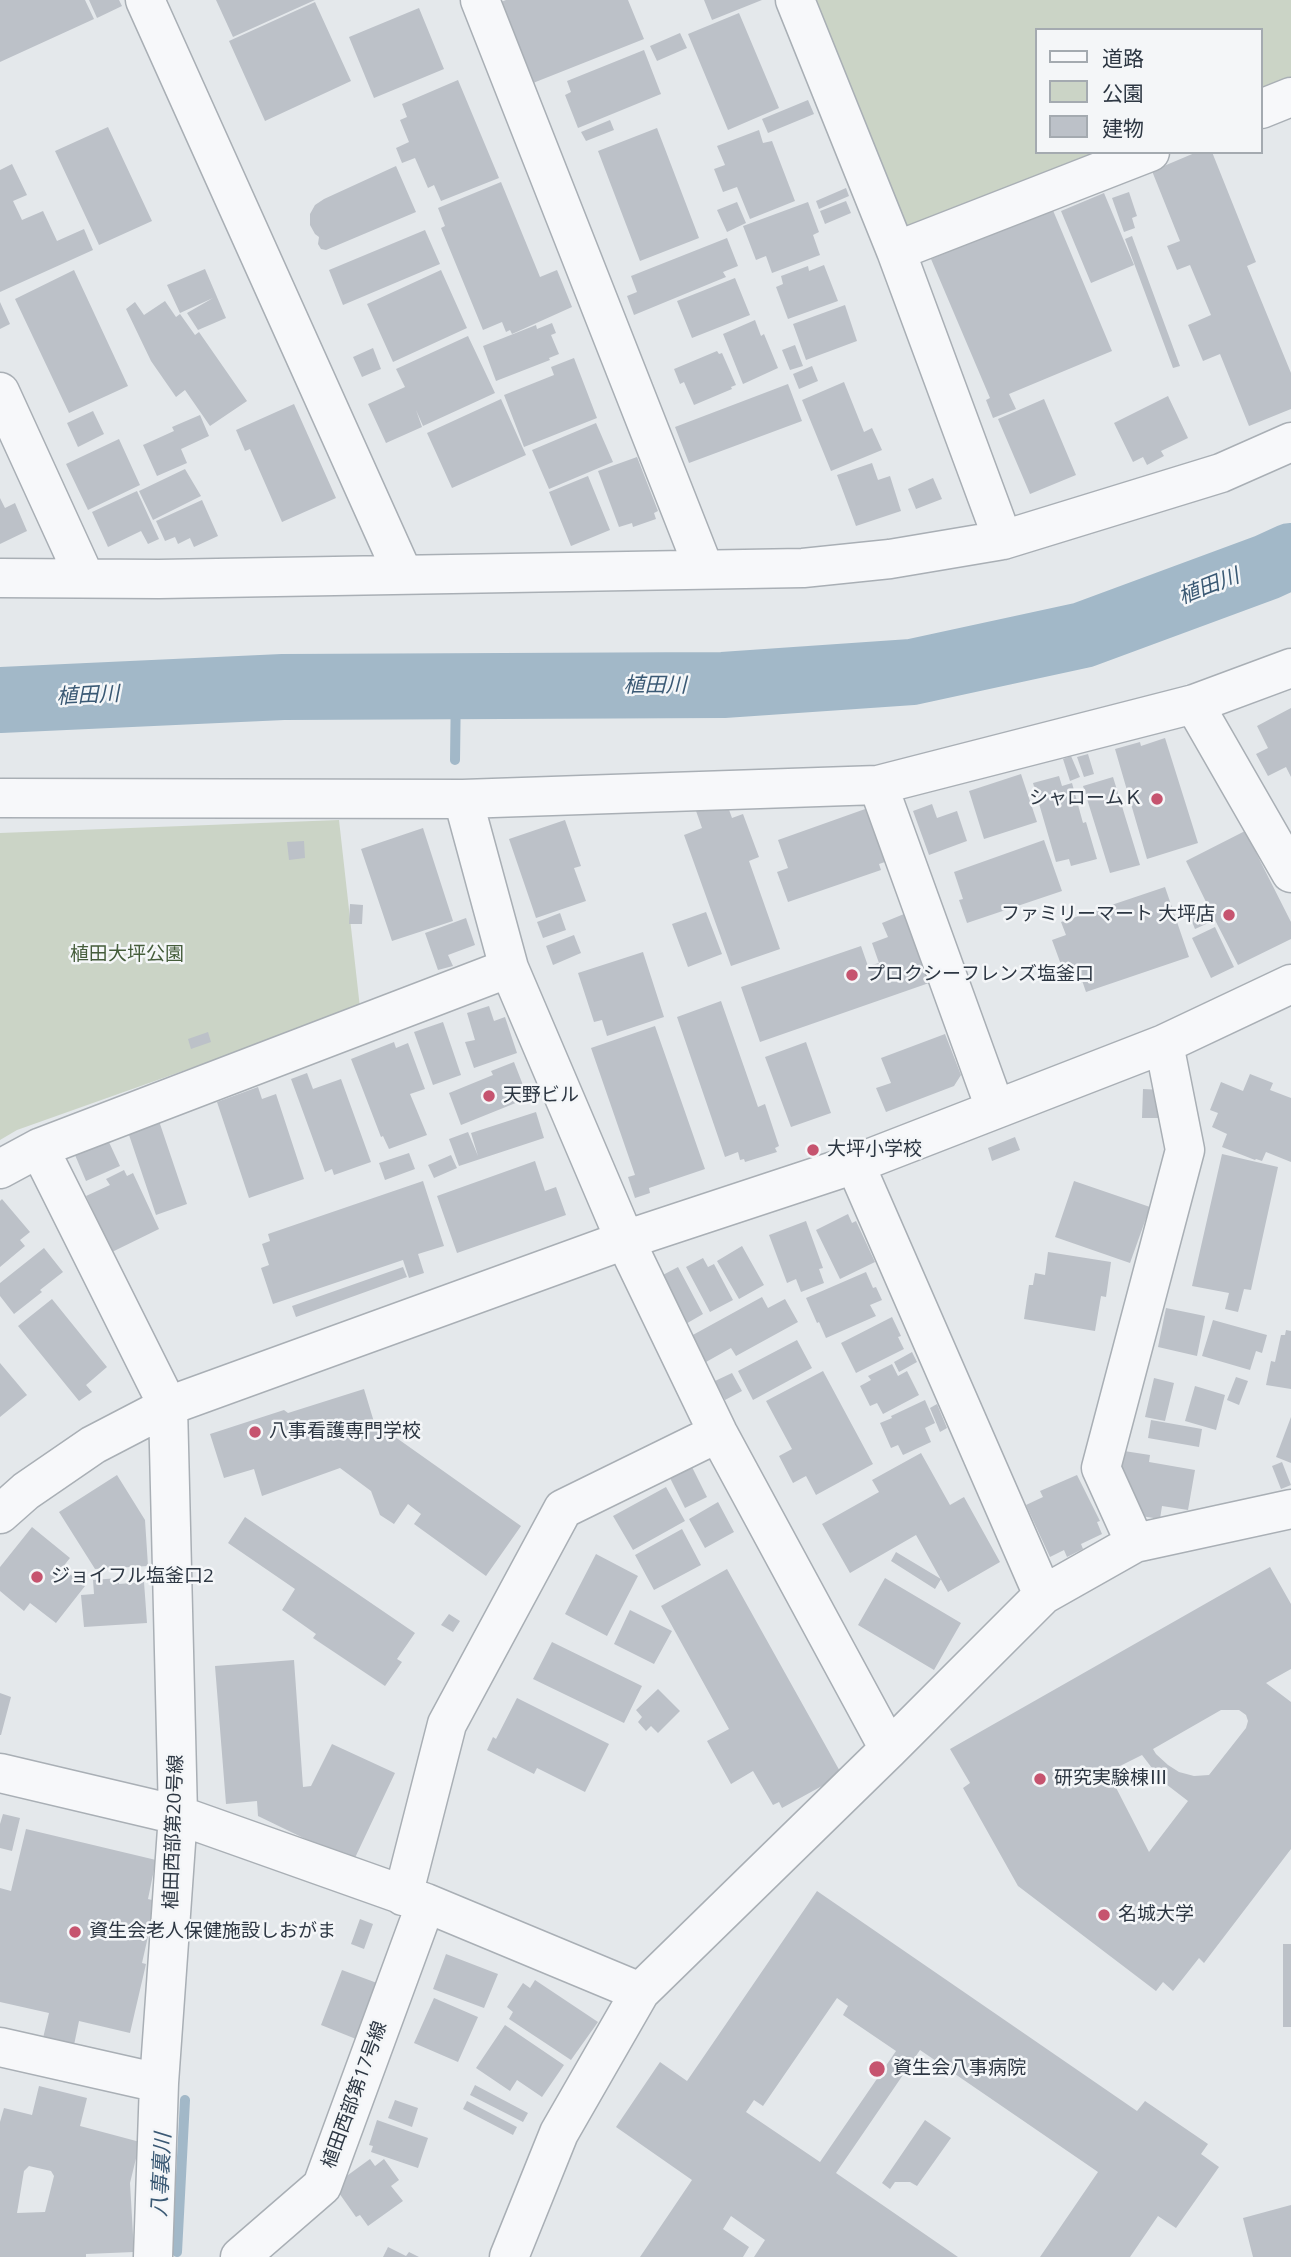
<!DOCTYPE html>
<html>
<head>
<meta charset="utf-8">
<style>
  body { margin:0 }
  #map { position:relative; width:1291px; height:2257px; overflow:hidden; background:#e4e8eb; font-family:"Open Sans","Noto Sans JP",sans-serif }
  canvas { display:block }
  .legend { position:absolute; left:1035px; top:28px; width:228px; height:126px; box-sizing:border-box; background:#f4f6f8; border:2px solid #a4aab0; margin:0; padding:9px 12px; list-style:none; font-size:21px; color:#2d3743 }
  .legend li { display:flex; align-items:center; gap:14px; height:35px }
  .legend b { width:35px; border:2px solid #a4aab0 }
</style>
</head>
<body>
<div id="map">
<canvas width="1291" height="2257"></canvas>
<ul class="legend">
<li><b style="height:9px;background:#f7f8fa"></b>道路</li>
<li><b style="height:19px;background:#cbd4c6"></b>公園</li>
<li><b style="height:19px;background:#bcc1c8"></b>建物</li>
</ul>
</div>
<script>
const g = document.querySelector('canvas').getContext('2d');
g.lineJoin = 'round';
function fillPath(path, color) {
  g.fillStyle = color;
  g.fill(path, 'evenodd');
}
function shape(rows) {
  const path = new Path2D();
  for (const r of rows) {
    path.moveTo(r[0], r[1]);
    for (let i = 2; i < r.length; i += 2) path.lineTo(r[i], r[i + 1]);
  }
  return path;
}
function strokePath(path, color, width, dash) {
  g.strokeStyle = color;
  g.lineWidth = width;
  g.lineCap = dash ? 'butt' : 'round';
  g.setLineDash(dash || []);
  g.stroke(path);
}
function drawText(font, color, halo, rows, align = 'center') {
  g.font = font + ' "Open Sans","Noto Sans JP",sans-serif';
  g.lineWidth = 5;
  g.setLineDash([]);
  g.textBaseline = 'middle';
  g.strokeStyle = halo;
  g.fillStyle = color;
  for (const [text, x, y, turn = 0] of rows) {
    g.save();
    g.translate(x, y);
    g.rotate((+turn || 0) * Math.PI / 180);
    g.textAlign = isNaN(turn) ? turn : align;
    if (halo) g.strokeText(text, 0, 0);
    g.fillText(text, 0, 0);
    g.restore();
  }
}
fillPath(shape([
  [815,0,1291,0,1291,80,1261,92,1261,30,1037,30,1037,152,1106,152,907,230],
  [339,820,360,1008,17,1130,0,1140,0,833]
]), '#cbd4c6');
strokePath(shape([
  [455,760,456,686],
  [177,2252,185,2100]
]), '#a2b8c8', 10);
strokePath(shape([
  [0,700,283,687,723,685,912,672,1083,635,1267,567,1291,556]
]), '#a2b8c8', 66);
fillPath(shape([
  [0,0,85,0,94,19,0,62],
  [89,0,119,0,122,6,97,18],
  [216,0,315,0,233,37],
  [506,0,628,0,644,39,533,83,501,2],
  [704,0,762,0,712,20],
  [315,2,351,81,265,121,229,41],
  [419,8,444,69,374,98,349,37],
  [739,13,779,108,728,130,688,34],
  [680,33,687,48,657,61,650,46],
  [644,50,661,94,578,128,565,95,571,92,567,81],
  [458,80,499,178,441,201,434,185,428,188,415,158,402,163,396,148,409,142,400,120,407,117,402,104],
  [808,100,814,114,768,133,762,119],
  [610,120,614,130,586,141,581,132],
  [108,127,152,221,99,245,55,151],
  [657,128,699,238,640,261,598,151],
  [759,130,763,143,772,141,795,201,750,219,737,187,723,192,714,169,725,165,717,146],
  [1197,152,1212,152,1256,262,1247,266,1291,373,1291,409,1249,426,1220,354,1203,361,1188,325,1211,315,1190,265,1177,270,1167,246,1180,241,1152,171],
  [12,164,27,195,13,201,22,220,43,211,57,241,84,229,93,250,0,292,0,170],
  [396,166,416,212,326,250,321,249,318,244,319,237,315,234,310,225,310,214,315,205,324,199],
  [501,182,540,277,557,270,572,307,512,334,510,330,506,332,502,322,483,330,441,228,445,226,438,208],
  [846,188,849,196,819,209,816,201],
  [1129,192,1137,216,1132,218,1135,228,1124,232,1112,198],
  [1104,193,1134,265,1091,283,1061,211],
  [846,201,851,213,825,224,820,211],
  [737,202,746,223,727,232,717,210],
  [808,202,819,232,813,235,820,255,772,273,766,256,756,260,743,226],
  [1052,208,1112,351,1009,394,1016,409,993,418,986,400,990,398,931,259],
  [425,230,440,264,343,305,329,270],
  [1132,236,1180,366,1173,368,1125,239],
  [727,238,738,266,723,272,726,277,634,315,627,296,637,292,631,276],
  [824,265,838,301,788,319,776,287,783,284,781,276,808,266,809,271],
  [205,269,226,318,198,330,187,313,213,298,180,313,167,285],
  [74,270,128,386,69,413,15,299],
  [441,270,467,328,393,362,367,304],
  [735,278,750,315,692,338,677,301],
  [165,301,176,317,180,314,195,335,199,332,247,401,210,426,185,390,176,397,151,361,126,309,135,302,144,315],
  [0,302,10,324,0,329],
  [845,305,857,341,806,360,793,324],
  [755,320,761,336,764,334,778,368,743,384,723,334],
  [552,323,556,333,551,335,559,354,549,358,550,360,496,381,483,346,536,325,537,329],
  [468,336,495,393,423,426,416,410,422,427,386,443,368,404,405,387,396,369],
  [795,345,803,366,790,370,782,350],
  [373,348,381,369,362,377,353,357],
  [717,351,719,354,722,353,736,385,731,387,732,389,694,405,684,382,680,384,674,369],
  [574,358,597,418,524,447,504,395,554,375,551,367],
  [812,366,818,381,799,389,793,374],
  [844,382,864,432,872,428,882,450,831,471,802,400],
  [788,384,802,421,689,463,675,427],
  [1168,396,1188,438,1161,451,1164,456,1147,465,1143,457,1133,462,1114,423],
  [501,399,526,455,452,488,427,433],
  [1044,399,1076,475,1030,494,998,419],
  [294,404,336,498,282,522,250,449,245,451,236,430],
  [93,411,104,434,78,447,67,423],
  [200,415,209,436,181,449,187,463,157,476,143,445,174,431,172,427],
  [596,423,613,462,549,489,532,450],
  [119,439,140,485,88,510,66,464],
  [637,457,658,511,654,513,656,519,633,527,632,523,619,527,598,471],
  [872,463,878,480,890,476,901,511,856,526,837,475],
  [185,469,201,496,153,520,139,491],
  [588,476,610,530,571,546,549,492],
  [933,478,942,499,916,509,908,489],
  [137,491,159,539,148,544,141,531,108,547,92,512],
  [0,498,5,508,15,503,27,531,0,544],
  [202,500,218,536,194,547,190,538,178,544,175,537,165,541,156,521],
  [1291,708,1291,777,1286,767,1268,776,1256,754,1268,748,1257,726],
  [1165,738,1198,843,1147,859,1115,749,1140,742,1141,746],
  [1088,754,1094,774,1084,777,1077,757],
  [1071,756,1080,777,1070,781,1063,759],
  [1021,774,1037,822,984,839,969,791],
  [1059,776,1062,786,1072,783,1083,823,1086,822,1097,859,1071,866,1069,859,1056,862,1033,783],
  [1113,777,1140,865,1110,873,1083,786],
  [932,804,937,818,957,811,967,841,929,855,913,811],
  [728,807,732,818,743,814,759,857,749,861,780,949,731,966,684,835,702,828,695,808],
  [868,808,888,861,879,864,881,870,788,902,777,872,788,868,778,840],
  [565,820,581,866,574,868,586,901,536,918,509,839],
  [423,828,453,921,392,941,361,849],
  [1245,831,1291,922,1291,939,1238,965,1215,920,1195,929,1188,912,1207,904,1186,861],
  [1044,840,1062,891,967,923,959,900,963,899,954,872],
  [304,841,305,858,289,860,287,842],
  [1165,887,1189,957,1086,992,1077,966,1063,970,1052,940,1066,935,1061,922],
  [350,904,363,905,362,924,349,924],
  [706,912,722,954,688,967,672,924],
  [560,913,566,930,543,938,537,922],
  [904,914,929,983,760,1042,741,987,861,946,868,966,879,963,872,943,888,937,882,923],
  [466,918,475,945,448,955,453,966,438,970,425,933],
  [1215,927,1234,967,1211,978,1192,938],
  [574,935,581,953,553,965,546,946],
  [643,952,664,1017,607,1036,602,1020,594,1022,578,973],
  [721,1001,758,1107,765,1104,779,1146,775,1148,777,1152,745,1162,744,1159,740,1160,738,1152,725,1157,677,1017],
  [489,1006,494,1021,505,1017,517,1053,474,1068,465,1042,475,1040,467,1013],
  [443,1022,461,1075,433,1085,414,1032],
  [655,1026,705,1169,649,1188,650,1193,635,1198,628,1177,635,1175,591,1048],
  [208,1032,211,1042,191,1049,188,1039],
  [945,1034,961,1075,954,1086,886,1112,876,1088,891,1083,881,1058],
  [394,1042,396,1048,408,1043,425,1089,410,1094,427,1135,389,1149,383,1136,381,1137,351,1059],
  [806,1042,831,1113,791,1127,765,1057],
  [514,1062,528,1098,461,1125,449,1093,493,1075,491,1071],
  [307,1073,313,1089,341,1079,371,1162,334,1175,332,1169,325,1172,291,1079],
  [1250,1074,1273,1083,1270,1090,1291,1098,1291,1162,1266,1152,1262,1161,1256,1159,1255,1160,1222,1147,1227,1134,1212,1127,1218,1113,1210,1110,1221,1082,1243,1091],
  [258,1087,262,1099,276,1094,304,1179,249,1198,217,1102],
  [1143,1089,1163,1090,1163,1118,1142,1118],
  [536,1112,544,1138,459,1166,449,1139,468,1132,478,1156,471,1133],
  [159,1121,187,1204,156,1215,128,1132],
  [1015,1137,1020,1150,992,1161,988,1148],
  [108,1140,120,1166,86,1181,75,1155],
  [409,1153,415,1169,385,1180,379,1163],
  [1222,1154,1278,1167,1251,1290,1244,1289,1238,1312,1225,1309,1229,1293,1192,1286],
  [451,1155,457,1168,434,1178,428,1165],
  [535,1161,545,1191,556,1187,566,1215,457,1253,437,1196],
  [124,1170,127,1176,133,1173,159,1229,112,1252,86,1196,110,1185,106,1179],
  [423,1181,444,1246,418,1254,424,1273,409,1278,403,1260,273,1304,261,1268,269,1265,262,1244,270,1241,268,1234],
  [1074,1181,1150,1207,1130,1263,1055,1237],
  [2,1199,30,1232,20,1240,25,1246,0,1267,0,1201],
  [848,1214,852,1223,856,1221,875,1262,840,1279,816,1230],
  [806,1221,823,1268,819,1269,824,1283,801,1292,796,1279,787,1283,769,1235],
  [742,1246,764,1285,739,1299,717,1261],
  [44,1248,63,1272,40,1290,42,1292,14,1314,0,1296,0,1283],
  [1048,1252,1111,1262,1106,1297,1101,1296,1095,1331,1024,1319,1029,1285,1033,1285,1035,1273,1045,1275],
  [703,1258,708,1267,714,1264,733,1300,710,1312,686,1267],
  [403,1267,407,1277,296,1317,292,1306],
  [678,1267,703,1314,684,1325,661,1276],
  [866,1272,873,1288,876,1287,882,1300,870,1305,876,1316,826,1338,819,1322,817,1323,806,1298],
  [762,1297,768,1308,785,1299,798,1322,736,1356,731,1348,706,1362,691,1336],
  [52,1299,107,1367,86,1385,92,1392,79,1401,18,1326],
  [1166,1308,1205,1316,1197,1356,1158,1347],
  [892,1317,901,1336,898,1337,904,1349,856,1373,841,1343],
  [1213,1320,1267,1335,1262,1353,1256,1351,1250,1370,1202,1356],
  [1286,1330,1291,1331,1291,1389,1266,1385,1271,1361,1275,1362,1281,1335,1285,1335],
  [797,1340,812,1368,753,1400,738,1371],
  [912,1352,917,1362,899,1372,894,1362],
  [0,1363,27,1395,0,1417],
  [892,1364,898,1376,907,1371,919,1395,883,1414,877,1403,870,1406,860,1386,871,1380,868,1376],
  [823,1371,873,1464,816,1495,806,1476,793,1483,779,1456,792,1449,766,1401],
  [732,1373,742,1391,725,1400,715,1381],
  [1236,1377,1248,1381,1239,1405,1227,1400],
  [1154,1378,1174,1383,1165,1421,1145,1417],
  [1195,1386,1225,1395,1216,1430,1185,1421],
  [364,1389,374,1422,521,1526,486,1576,414,1524,421,1514,408,1504,394,1524,380,1515,371,1491,340,1468,262,1496,254,1469,224,1478,210,1434,284,1410,288,1413],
  [925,1400,935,1423,925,1428,931,1442,903,1455,898,1445,891,1448,880,1423,892,1418,891,1416],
  [937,1404,947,1428,940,1432,930,1408],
  [1291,1417,1291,1463,1276,1457],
  [1151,1420,1202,1429,1199,1447,1148,1438],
  [1124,1451,1150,1455,1149,1462,1195,1470,1188,1510,1162,1506,1160,1519,1134,1515,1118,1483],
  [921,1453,950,1505,964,1497,1000,1562,948,1592,916,1535,850,1573,822,1524,879,1492,872,1480],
  [1282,1462,1291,1485,1281,1489,1272,1466],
  [692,1467,707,1497,685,1508,670,1478],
  [117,1475,145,1520,148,1566,95,1569,59,1512],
  [1077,1475,1100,1521,1097,1522,1102,1534,1081,1544,1083,1549,1067,1557,1064,1550,1050,1557,1026,1505,1043,1497,1040,1491],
  [666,1487,685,1521,633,1550,613,1516],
  [718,1502,734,1532,705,1548,689,1519],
  [245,1517,415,1633,397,1659,402,1662,385,1686,313,1638,316,1634,282,1610,295,1589,228,1543],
  [32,1527,70,1558,62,1568,85,1586,56,1623,30,1603,24,1611,0,1591,0,1567],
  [682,1529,701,1565,654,1590,635,1555],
  [896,1552,941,1579,935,1589,891,1561],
  [596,1554,638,1576,607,1636,565,1614],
  [1270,1567,1291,1604,1291,1669,1266,1683,1291,1702,1291,1849,1204,1963,1199,1958,1173,1991,1163,1982,1156,1991,1018,1886,963,1788,970,1783,950,1749],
  [1221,1710,1239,1710,1246,1715,1248,1721,1246,1728,1209,1775,1194,1776,1179,1772,1168,1765,1156,1754,1153,1749],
  [1142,1755,1162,1781,1188,1801,1149,1852,1108,1772],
  [727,1569,842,1775,782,1808,779,1802,773,1805,753,1771,731,1784,707,1741,729,1729,661,1606],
  [119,1578,119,1584,144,1582,147,1623,84,1627,81,1595,94,1594,93,1580],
  [885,1578,961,1623,934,1670,858,1625],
  [630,1610,672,1631,654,1664,614,1644],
  [449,1614,460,1621,453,1632,441,1625],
  [552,1642,642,1686,624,1723,533,1679],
  [294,1660,303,1787,311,1786,332,1744,395,1773,353,1862,258,1816,257,1801,226,1804,215,1666],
  [658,1689,680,1711,658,1733,651,1726,646,1731,638,1722,642,1717,636,1710],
  [0,1693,11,1697,1,1735,0,1735],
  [517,1698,609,1744,585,1792,537,1768,534,1774,487,1750,493,1737,496,1739],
  [3,1814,20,1818,12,1851,0,1848,0,1824],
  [26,1829,156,1860,148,1899,156,1901,142,1963,146,1964,130,2033,79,2021,74,2045,43,2038,49,2013,0,2002,0,1888,11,1891],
  [817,1891,1137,2111,1145,2101,1208,2144,1201,2154,1219,2167,1176,2228,1158,2216,1130,2257,1040,2257,1098,2172,920,2050,836,2173,958,2257,754,2257,765,2240,731,2216,723,2229,749,2247,743,2257,640,2257,692,2180,616,2127,660,2062,687,2081],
  [837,1998,848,2006,843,2015,896,2051,820,2162,746,2112,754,2100,763,2106],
  [360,1919,373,1924,364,1949,351,1944],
  [1283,1944,1291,1944,1291,2027,1283,2027],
  [446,1954,498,1974,484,2008,433,1989],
  [342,1970,377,1983,356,2039,321,2025],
  [535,1980,598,2022,571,2060,509,2019,513,2012,507,2007,523,1983,530,1988],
  [434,1998,478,2017,458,2062,414,2043],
  [505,2025,564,2065,542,2097,517,2080,510,2091,476,2068],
  [475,2085,528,2113,523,2122,470,2095],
  [39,2086,87,2098,80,2126,140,2142,130,2183,134,2252,86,2254,86,2257,0,2257,0,2122,4,2108,32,2115],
  [29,2166,51,2171,54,2176,45,2212,17,2213,24,2171],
  [395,2100,418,2108,412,2127,388,2118],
  [467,2101,517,2127,513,2135,463,2109],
  [377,2120,428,2138,418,2168,371,2152,373,2146,369,2145],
  [925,2120,951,2138,917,2186,910,2182,895,2182,890,2189,882,2183],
  [370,2159,375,2166,384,2159,399,2180,391,2186,403,2201,368,2226,360,2215,356,2217,339,2193,342,2190,337,2183],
  [1291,2205,1291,2257,1253,2257,1243,2218],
  [388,2247,406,2256,409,2252,419,2257,383,2257]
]), '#bcc1c8');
const minor = shape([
  [145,0,403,574],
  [480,0,704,569],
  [795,0,896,251,1003,540],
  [1261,109,1291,97],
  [896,251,1150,152],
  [0,392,85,578],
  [0,578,159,579,803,568,890,559,1003,540,1221,473,1291,442],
  [1194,704,1291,873],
  [878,785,995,1108],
  [0,798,463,799,878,785,1194,704,1291,668],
  [463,799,509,968,625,1240,718,1433,889,1749],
  [39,1148,168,1406,178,1815,159,2083,153,2257],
  [855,1164,1043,1595],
  [0,1169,39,1148,509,968],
  [0,1514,26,1491,93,1445,168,1406,625,1240,855,1164,1164,1044,1291,984],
  [1135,1543,1101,1468,1185,1150,1164,1044],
  [0,1773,178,1815,426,1903,640,1992],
  [403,1896,447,1724,563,1509,718,1433],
  [0,2047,159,2083],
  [240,2257,322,2186,426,1903],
  [509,2257,559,2133,640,1992,889,1749,1043,1595,1135,1543,1291,1509]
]);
strokePath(minor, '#a9afb5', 41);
strokePath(minor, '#f7f8fa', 38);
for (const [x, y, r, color] of [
  [1157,799,7,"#c6546f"],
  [1229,915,7,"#c6546f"],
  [852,975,7,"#c6546f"],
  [489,1096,7,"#c6546f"],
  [813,1150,7,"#c6546f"],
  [255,1432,7,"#c6546f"],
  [37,1577,7,"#c6546f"],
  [1040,1779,7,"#c6546f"],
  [1104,1915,7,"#c6546f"],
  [75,1932,7,"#c6546f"],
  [877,2069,9,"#c6546f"]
]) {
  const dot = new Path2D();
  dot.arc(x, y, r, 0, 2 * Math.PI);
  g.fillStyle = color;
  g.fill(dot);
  strokePath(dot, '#f4f6f8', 2.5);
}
drawText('19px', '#2d3743', '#f4f6f8', [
  ["シャロームＫ",1143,799,"right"],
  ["ファミリーマート 大坪店",1215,915,"right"],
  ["プロクシーフレンズ塩釜口",866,975],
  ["天野ビル",503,1096],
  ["大坪小学校",827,1150],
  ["八事看護専門学校",269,1432],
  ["ジョイフル塩釜口2",51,1577],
  ["研究実験棟Ⅲ",1054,1779],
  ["名城大学",1118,1915],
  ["資生会老人保健施設しおがま",89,1932],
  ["資生会八事病院",893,2069]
], 'left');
drawText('19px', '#455d3b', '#f4f6f8', [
  ["植田大坪公園",127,955]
]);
drawText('19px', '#2d3743', '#f4f6f8', [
  ["植田西部第20号線",174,1832,-88],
  ["植田西部第17号線",355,2095,-70]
]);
drawText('italic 21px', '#3a5974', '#f4f6f8', [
  ["植田川",1209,587,-21],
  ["植田川",655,686],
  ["植田川",88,696,-3],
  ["八事裏川",162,2175,-87]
]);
</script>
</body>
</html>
